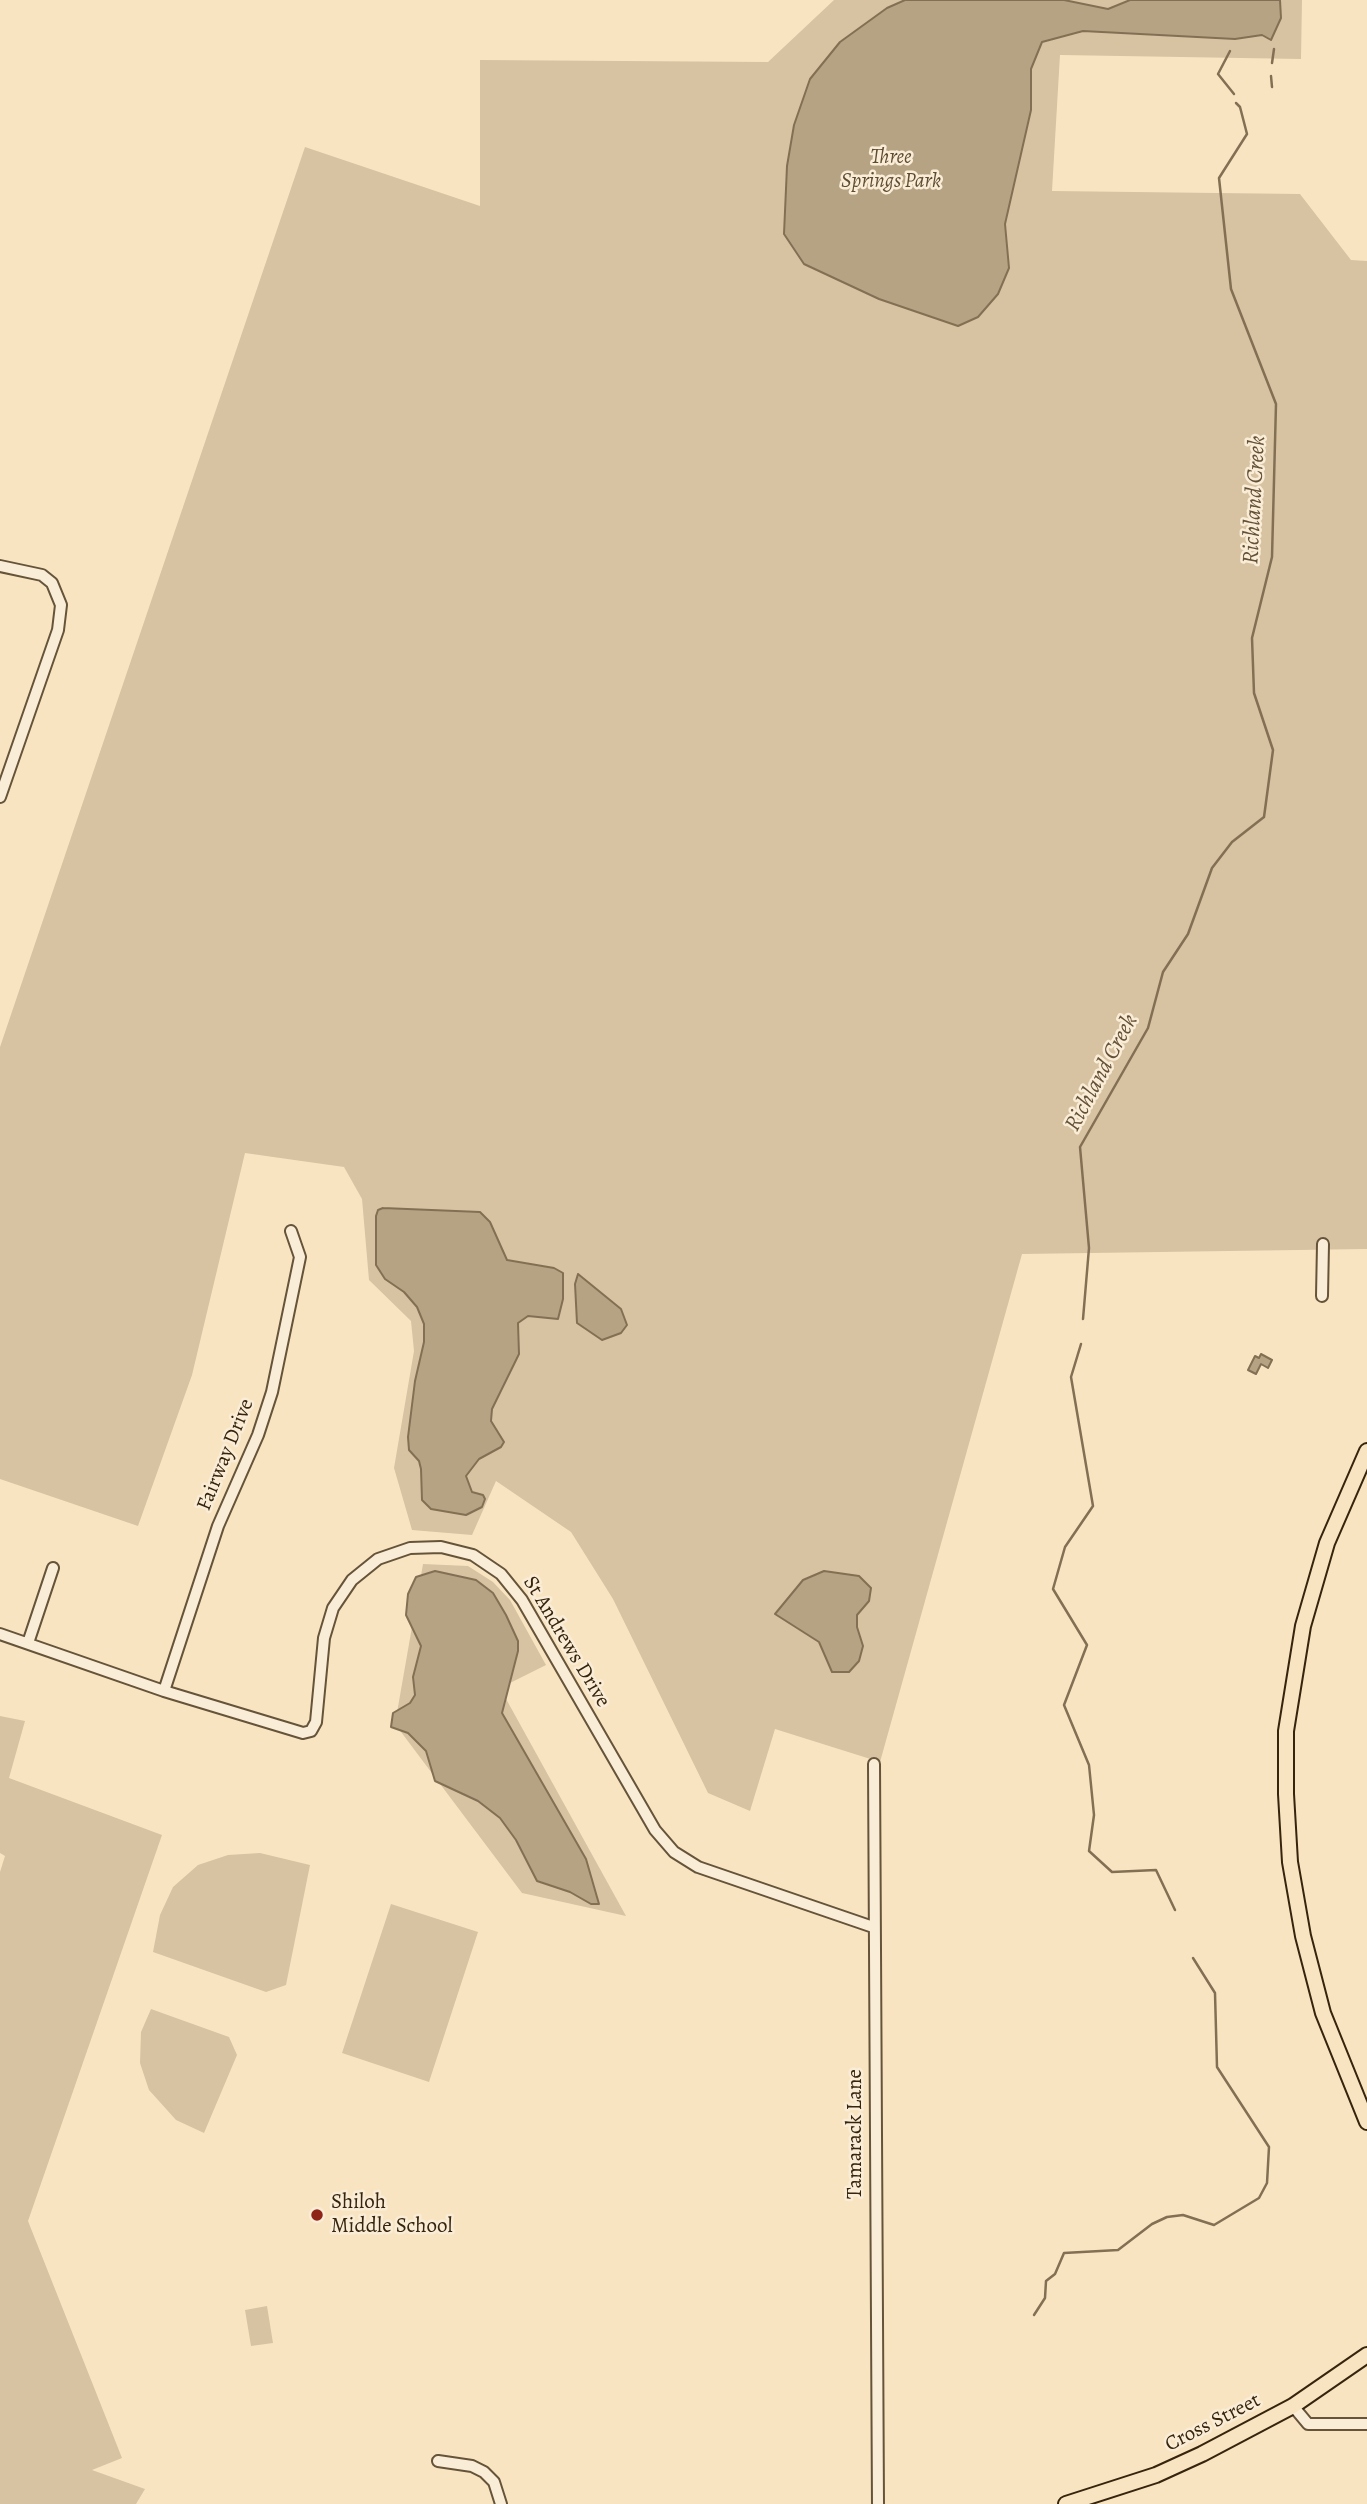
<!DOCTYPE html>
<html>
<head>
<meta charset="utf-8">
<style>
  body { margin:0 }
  canvas { display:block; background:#f8e4c1 }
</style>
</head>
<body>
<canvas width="1367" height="2504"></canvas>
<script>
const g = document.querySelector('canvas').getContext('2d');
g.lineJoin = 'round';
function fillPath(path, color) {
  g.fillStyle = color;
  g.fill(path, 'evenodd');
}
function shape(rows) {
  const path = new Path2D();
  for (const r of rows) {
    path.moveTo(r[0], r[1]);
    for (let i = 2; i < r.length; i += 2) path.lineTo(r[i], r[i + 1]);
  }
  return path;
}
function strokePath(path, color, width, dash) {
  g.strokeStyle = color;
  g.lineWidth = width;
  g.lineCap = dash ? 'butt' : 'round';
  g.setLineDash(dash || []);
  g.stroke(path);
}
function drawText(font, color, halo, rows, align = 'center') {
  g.font = font + ' Alegreya,serif';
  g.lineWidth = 5;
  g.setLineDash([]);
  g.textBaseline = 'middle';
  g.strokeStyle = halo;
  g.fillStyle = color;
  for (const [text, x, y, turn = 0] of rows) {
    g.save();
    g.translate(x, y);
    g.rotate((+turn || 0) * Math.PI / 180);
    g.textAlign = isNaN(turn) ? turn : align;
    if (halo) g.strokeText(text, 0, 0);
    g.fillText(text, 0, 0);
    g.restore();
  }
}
fillPath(shape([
  [834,0,1302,0,1301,59,1060,55,1052,191,1300,194,1351,260,1367,261,1367,1249,1022,1254,880,1762,775,1729,750,1811,708,1793,613,1599,571,1532,496,1481,472,1535,412,1530,394,1468,414,1351,411,1321,369,1280,362,1199,344,1167,245,1153,192,1375,138,1526,0,1479,0,1047,305,147,480,206,480,60,768,62],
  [423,1564,468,1566,493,1582,510,1600,546,1665,500,1688,626,1916,522,1893,395,1724],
  [0,1716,25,1721,9,1778,162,1835,28,2221,122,2458,92,2470,145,2489,136,2504,0,2504,0,1872,5,1856,0,1853],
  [260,1853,310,1865,286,1985,266,1992,153,1952,160,1915,173,1887,198,1865,228,1855],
  [391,1904,478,1932,429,2082,342,2053],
  [151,2009,229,2037,237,2055,204,2133,176,2120,149,2090,140,2063,141,2032],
  [267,2306,273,2343,251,2346,245,2310]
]), '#d7c3a2');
const water = shape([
  [905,0,1064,0,1108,9,1130,0,1280,0,1281,18,1271,40,1262,35,1235,39,1083,31,1042,42,1031,69,1031,110,1005,224,1009,268,998,294,978,317,958,326,879,299,804,264,784,234,787,166,794,125,810,79,840,42,887,8,905,0],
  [383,1208,480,1212,490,1222,507,1260,554,1268,563,1273,563,1299,558,1319,528,1316,518,1323,519,1354,492,1409,491,1421,504,1442,501,1447,479,1459,466,1476,472,1492,483,1495,485,1499,482,1507,466,1515,431,1509,422,1500,421,1469,419,1461,409,1450,408,1437,415,1381,424,1342,424,1324,417,1307,404,1292,385,1279,376,1265,376,1216,378,1210,383,1208],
  [578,1274,621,1309,627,1325,621,1333,602,1340,577,1323,575,1284,578,1274],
  [1261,1354,1272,1360,1268,1368,1261,1364,1256,1374,1248,1370,1255,1356,1259,1358,1261,1354],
  [435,1571,476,1580,493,1593,506,1615,518,1641,518,1651,502,1713,586,1859,599,1904,591,1904,570,1892,537,1881,516,1840,500,1818,478,1801,435,1781,426,1751,408,1733,391,1727,393,1713,410,1703,415,1695,413,1677,421,1646,406,1615,408,1594,416,1577,435,1571],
  [824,1571,859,1576,871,1588,869,1601,857,1615,857,1627,863,1646,859,1661,849,1672,832,1672,819,1642,775,1614,803,1580,824,1571]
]);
fillPath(water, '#b6a384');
strokePath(water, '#837054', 2);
strokePath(shape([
  [1230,51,1218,74,1234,94],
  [1272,63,1274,49],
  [1271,76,1272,87],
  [1083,1319,1089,1248,1080,1147,1148,1028,1163,972,1188,934,1212,868,1232,842,1264,817,1273,750,1254,693,1252,638,1272,557,1276,404,1231,289,1219,178,1247,134,1240,107,1236,103],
  [1081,1344,1071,1377,1093,1506,1065,1547,1053,1589,1087,1645,1064,1705,1089,1765,1094,1815,1089,1851,1112,1872,1156,1870,1175,1910],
  [1034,2315,1045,2298,1046,2281,1055,2274,1064,2253,1118,2250,1152,2224,1167,2217,1183,2215,1214,2225,1259,2198,1267,2183,1269,2147,1217,2067,1215,1993,1193,1958]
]), '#837054', 2.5);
const minor = shape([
  [0,566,42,575,52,583,61,605,58,630,0,797],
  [1322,1296,1323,1244],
  [0,1634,164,1691,303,1733,311,1731,316,1722,324,1638,333,1608,352,1580,378,1559,410,1548,441,1547,473,1555,501,1574,522,1600,655,1830,674,1852,698,1867,873,1927],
  [28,1643,53,1568],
  [164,1691,218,1526,258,1435,272,1392,300,1257,291,1231],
  [874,1764,878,2504],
  [1293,2406,1308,2424,1367,2424],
  [438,2461,472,2466,484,2472,494,2482,501,2504]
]);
const major = shape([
  [1367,1451,1327,1543,1303,1626,1286,1731,1286,1794,1290,1862,1303,1936,1323,2013,1367,2122],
  [1066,2504,1156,2475,1202,2454,1293,2406,1367,2355]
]);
strokePath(minor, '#66543a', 14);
strokePath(major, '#36240d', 18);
strokePath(minor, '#faedd7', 10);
strokePath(major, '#f8e4c1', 14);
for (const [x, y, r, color] of [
  [317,2215,7,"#8f2418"]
]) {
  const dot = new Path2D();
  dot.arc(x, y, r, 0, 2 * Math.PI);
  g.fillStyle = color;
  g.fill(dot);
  strokePath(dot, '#faedd7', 2.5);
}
drawText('italic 21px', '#5e4c32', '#faedd7', [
  ["Three",891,158],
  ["Springs Park",891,182]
]);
drawText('21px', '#36240d', '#faedd7', [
  ["Fairway Drive",226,1455,-68],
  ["St Andrews Drive",566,1642,59],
  ["Tamarack Lane",856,2134,-90],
  ["Cross Street",1213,2423,-27]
]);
drawText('21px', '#36240d', '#faedd7', [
  ["Shiloh",331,2203],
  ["Middle School",331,2227]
], 'left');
drawText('italic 23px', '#635037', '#faedd7', [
  ["Richland Creek",1255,500,-87],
  ["Richland Creek",1102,1073,-62]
]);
</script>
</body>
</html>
